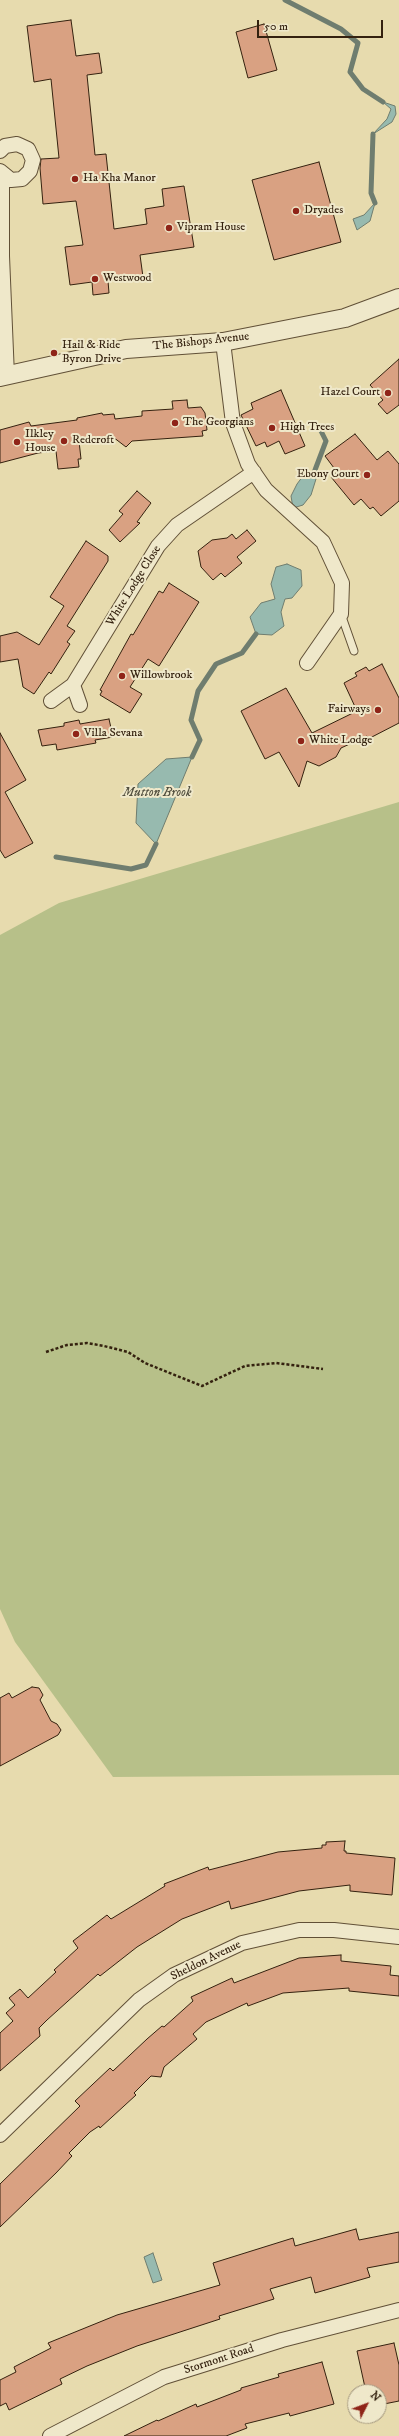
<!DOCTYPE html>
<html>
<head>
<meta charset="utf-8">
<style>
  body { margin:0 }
  #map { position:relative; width:399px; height:2436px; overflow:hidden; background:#e7dbae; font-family:"IM FELL DW Pica",serif }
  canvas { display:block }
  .north { position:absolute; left:347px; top:2384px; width:40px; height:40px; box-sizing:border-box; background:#efe8ca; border:1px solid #a4987f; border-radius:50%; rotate:48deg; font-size:11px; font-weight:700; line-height:16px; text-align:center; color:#34210f }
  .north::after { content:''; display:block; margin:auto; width:14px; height:18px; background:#8f2418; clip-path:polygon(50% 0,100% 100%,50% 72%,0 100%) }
  .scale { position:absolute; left:257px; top:20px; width:126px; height:18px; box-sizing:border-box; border:2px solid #34210f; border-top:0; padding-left:5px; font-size:12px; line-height:14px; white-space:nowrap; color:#34210f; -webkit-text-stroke:3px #efe8ca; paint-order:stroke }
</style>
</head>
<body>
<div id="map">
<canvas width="399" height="2436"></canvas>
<div class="north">N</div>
<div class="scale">50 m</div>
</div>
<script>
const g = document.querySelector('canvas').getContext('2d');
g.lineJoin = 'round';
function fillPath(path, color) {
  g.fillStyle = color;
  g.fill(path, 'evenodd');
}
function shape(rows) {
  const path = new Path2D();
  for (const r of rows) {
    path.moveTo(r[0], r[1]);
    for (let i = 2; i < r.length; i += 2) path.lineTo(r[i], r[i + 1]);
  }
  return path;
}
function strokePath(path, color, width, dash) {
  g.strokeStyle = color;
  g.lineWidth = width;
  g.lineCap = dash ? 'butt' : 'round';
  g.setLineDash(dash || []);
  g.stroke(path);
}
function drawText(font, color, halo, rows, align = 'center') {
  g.font = font + ' "IM FELL DW Pica",serif';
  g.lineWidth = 4;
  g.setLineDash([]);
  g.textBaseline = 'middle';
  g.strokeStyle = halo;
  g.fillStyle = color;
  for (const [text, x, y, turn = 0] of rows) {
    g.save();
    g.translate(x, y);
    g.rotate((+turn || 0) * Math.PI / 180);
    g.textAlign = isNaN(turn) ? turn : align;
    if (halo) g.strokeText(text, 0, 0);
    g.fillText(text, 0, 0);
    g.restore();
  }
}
fillPath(shape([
  [399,802,399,1775,113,1777,15,1642,0,1609,0,935,59,903]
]), '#b7c089');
const water = shape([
  [383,102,395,106,396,114,392,122,373,134,387,119,391,109,383,102],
  [375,203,370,221,357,230,353,219,364,215,375,203],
  [315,470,316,479,311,495,303,505,293,508,291,496,297,484,303,476,315,470],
  [287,564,301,570,302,586,292,598,285,599,281,612,284,626,272,635,256,634,250,617,261,603,275,599,271,584,276,567,287,564],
  [192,757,156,844,136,823,138,784,166,759,192,757],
  [153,2253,162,2280,153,2283,144,2257,153,2253]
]);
fillPath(water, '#97baaf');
strokePath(water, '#6f7d6f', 1);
strokePath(shape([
  [285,0,341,29,358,43,350,72,363,89,383,102],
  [373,134,371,193,375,203],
  [315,470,326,441,319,427],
  [192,757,200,740,191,720,198,691,216,664,242,653,256,634],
  [56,857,131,869,146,865,156,844]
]), '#6f7d6f', 5);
const building = shape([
  [71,20,76,56,99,53,102,73,87,75,95,155,106,154,114,229,147,224,145,209,164,206,162,189,184,186,194,247,140,255,143,277,108,281,109,293,93,295,92,282,70,285,65,247,83,245,76,201,43,204,40,168,41,159,59,158,51,79,34,82,27,26,71,20],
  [264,24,277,70,248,78,236,32,264,24],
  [319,162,341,242,274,260,252,180,319,162],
  [399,359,399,405,387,414,378,404,383,400,370,385,399,359],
  [281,390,305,446,285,454,279,441,267,447,265,442,256,446,241,415,253,409,251,403,281,390],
  [187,400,188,408,201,407,205,413,207,430,202,431,203,436,132,441,126,447,113,437,79,441,81,459,78,459,79,467,58,469,56,451,38,453,0,463,0,430,29,422,31,426,77,420,77,418,102,413,103,415,114,414,115,419,142,416,142,411,173,409,172,401,187,400],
  [355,434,377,460,388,451,399,464,399,501,381,516,373,507,370,509,361,499,354,505,331,477,337,472,325,456,355,434],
  [137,491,151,503,137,522,140,523,120,542,109,530,123,514,119,511,137,491],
  [247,530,256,541,237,557,242,563,225,577,221,573,213,580,201,567,198,551,212,540,227,538,232,534,236,539,247,530],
  [86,541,108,556,108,561,67,626,75,631,67,642,70,644,51,674,49,672,34,694,23,687,18,659,0,662,0,636,17,632,39,645,64,606,50,597,86,541],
  [169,583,199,602,159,666,148,659,130,687,142,694,130,713,100,695,102,691,100,690,131,634,133,635,159,591,163,593,169,583],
  [382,664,399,698,399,723,368,739,367,736,341,748,336,757,319,766,307,761,299,787,279,752,265,759,241,711,286,688,312,733,357,711,344,683,357,676,355,673,366,667,369,671,382,664],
  [109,719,113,737,95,740,96,743,57,750,56,744,42,746,38,730,64,726,64,723,79,720,80,724,109,719],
  [0,733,26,780,5,792,33,843,5,858,0,850,0,733],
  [32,1687,39,1688,43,1695,40,1700,51,1721,57,1724,61,1730,58,1735,0,1766,0,1698,9,1693,12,1698,32,1687],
  [345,1841,344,1851,346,1851,346,1853,395,1858,392,1895,350,1891,350,1885,299,1891,231,1909,229,1901,182,1919,137,1947,100,1976,98,1974,47,2020,39,2028,40,2036,0,2071,0,2033,13,2021,6,2013,15,2005,9,1998,20,1989,28,1998,56,1972,54,1970,78,1948,73,1941,107,1915,111,1919,165,1886,164,1884,208,1867,209,1870,278,1852,322,1848,322,1845,326,1845,326,1842,345,1841],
  [341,1955,341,1961,391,1966,390,1975,399,1976,399,1996,349,1991,349,1988,283,1993,248,2006,247,2003,206,2022,193,2034,197,2039,164,2067,161,2077,151,2076,134,2093,136,2095,100,2128,99,2126,90,2132,69,2153,72,2156,56,2173,0,2227,0,2184,80,2106,75,2101,110,2068,113,2071,147,2039,162,2026,164,2027,193,2001,191,1997,232,1978,234,1983,299,1958,341,1955],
  [356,2229,359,2240,399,2232,399,2262,367,2268,370,2277,315,2293,311,2277,270,2289,274,2299,219,2316,220,2319,137,2346,87,2366,60,2379,62,2384,9,2410,6,2403,0,2406,0,2380,16,2372,14,2367,51,2348,48,2343,117,2315,220,2285,213,2263,293,2238,295,2246,356,2229],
  [394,2343,399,2365,399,2401,379,2405,379,2392,366,2392,357,2351,394,2343],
  [322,2362,334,2404,290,2416,289,2413,245,2424,247,2428,226,2436,124,2436,157,2420,158,2421,196,2404,197,2407,241,2390,241,2388,279,2377,278,2374,322,2362]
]);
fillPath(building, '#d9a182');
strokePath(building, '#34210f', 1);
const service = shape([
  [341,614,354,651]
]);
const minor = shape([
  [0,151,5,146,17,144,28,149,33,160,30,171,22,179,11,180,0,171],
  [2,174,2,256,7,376],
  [223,342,233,423,248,464,266,490,323,542,342,583,341,614,307,663],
  [73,685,80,705],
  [51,701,73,685,158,546,177,525,254,472],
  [0,2135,139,2000,174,1975,242,1943,299,1930,334,1930,399,1937],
  [50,2436,164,2377,282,2340,399,2310]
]);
const tertiary = shape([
  [0,377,126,349,223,342,345,318,399,298]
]);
strokePath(service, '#615037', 9);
strokePath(minor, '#615037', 16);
strokePath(tertiary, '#615037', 20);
strokePath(shape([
  [46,1352,67,1345,87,1343,104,1346,128,1352,145,1363,202,1386,245,1366,276,1363,323,1369]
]), '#34210f', 2.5, [3, 2]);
strokePath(service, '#efe8ca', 7);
strokePath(minor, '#efe8ca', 14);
strokePath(tertiary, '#efe8ca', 18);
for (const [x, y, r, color] of [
  [75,179,4,"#8f2418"],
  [296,211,4,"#8f2418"],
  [169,228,4,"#8f2418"],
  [95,279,4,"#8f2418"],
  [54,353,4,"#8f2418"],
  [388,393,4,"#8f2418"],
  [175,423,4,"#8f2418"],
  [272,428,4,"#8f2418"],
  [64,441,4,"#8f2418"],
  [17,442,4,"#8f2418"],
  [367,475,4,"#8f2418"],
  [122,676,4,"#8f2418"],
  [378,710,4,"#8f2418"],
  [76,734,4,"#8f2418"],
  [301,741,4,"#8f2418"]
]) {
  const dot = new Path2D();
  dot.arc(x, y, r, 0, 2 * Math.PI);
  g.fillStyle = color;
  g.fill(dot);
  strokePath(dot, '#efe8ca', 1.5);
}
drawText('12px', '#34210f', '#efe8ca', [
  ["Ha Kha Manor",83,179],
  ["Dryades",304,211],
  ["Vipram House",177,228],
  ["Westwood",103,279],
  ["Hail & Ride",62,346],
  ["Byron Drive",62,360],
  ["Hazel Court",380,393,"right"],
  ["The Georgians",183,423],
  ["High Trees",280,428],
  ["Ilkley",25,435],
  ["House",25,449],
  ["Redcroft",72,441],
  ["Ebony Court",359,475,"right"],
  ["Willowbrook",130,676],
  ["Fairways",370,710,"right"],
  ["Villa Sevana",84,734],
  ["White Lodge",309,741]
], 'left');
drawText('12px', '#34210f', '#efe8ca', [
  ["The Bishops Avenue",201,342,-6],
  ["White Lodge Close",134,586,-58],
  ["Sheldon Avenue",206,1961,-26],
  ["Stormont Road",219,2360,-18]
]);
drawText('italic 13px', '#524f3f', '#efe8ca', [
  ["Mutton Brook",157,793]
]);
</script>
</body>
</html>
